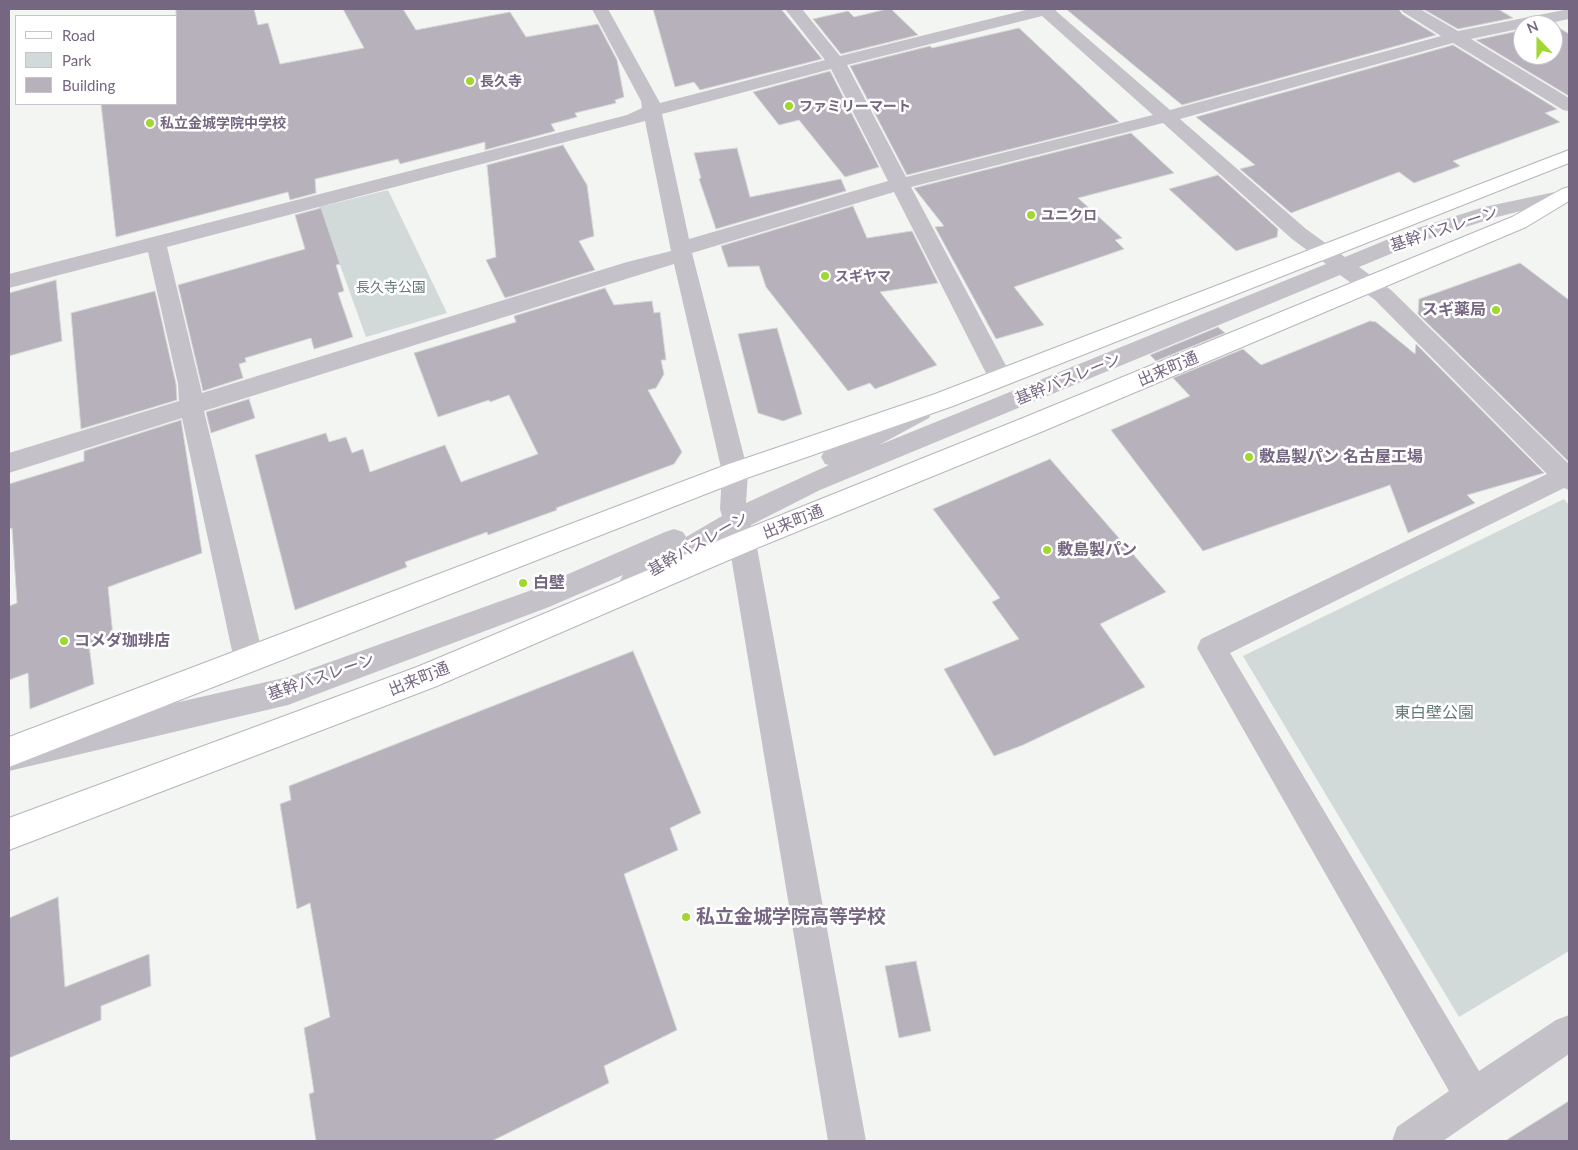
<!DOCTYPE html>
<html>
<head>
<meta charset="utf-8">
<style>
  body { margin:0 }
  #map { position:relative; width:1578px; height:1150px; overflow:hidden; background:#f2f5f2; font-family:Lato,sans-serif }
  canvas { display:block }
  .frame { position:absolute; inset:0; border:10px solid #756681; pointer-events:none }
  .legend { position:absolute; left:15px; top:15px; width:162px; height:90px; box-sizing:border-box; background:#fff; border:1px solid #c8c2cd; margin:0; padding:6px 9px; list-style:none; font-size:15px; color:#756681 }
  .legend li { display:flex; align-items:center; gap:10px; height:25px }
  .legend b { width:25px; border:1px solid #c8c2cd }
  .north { position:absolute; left:1513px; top:15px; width:50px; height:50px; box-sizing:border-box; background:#fff; border:1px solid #c8c2cd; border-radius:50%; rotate:338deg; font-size:14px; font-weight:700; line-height:20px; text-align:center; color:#756681 }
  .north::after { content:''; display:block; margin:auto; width:18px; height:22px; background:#a0d82f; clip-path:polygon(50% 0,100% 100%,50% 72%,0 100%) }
</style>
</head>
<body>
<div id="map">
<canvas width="1578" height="1150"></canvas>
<div class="frame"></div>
<ul class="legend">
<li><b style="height:6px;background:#fff"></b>Road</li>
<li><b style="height:14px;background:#d1dad8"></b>Park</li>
<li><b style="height:14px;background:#b6b1bb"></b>Building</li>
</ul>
<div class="north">N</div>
</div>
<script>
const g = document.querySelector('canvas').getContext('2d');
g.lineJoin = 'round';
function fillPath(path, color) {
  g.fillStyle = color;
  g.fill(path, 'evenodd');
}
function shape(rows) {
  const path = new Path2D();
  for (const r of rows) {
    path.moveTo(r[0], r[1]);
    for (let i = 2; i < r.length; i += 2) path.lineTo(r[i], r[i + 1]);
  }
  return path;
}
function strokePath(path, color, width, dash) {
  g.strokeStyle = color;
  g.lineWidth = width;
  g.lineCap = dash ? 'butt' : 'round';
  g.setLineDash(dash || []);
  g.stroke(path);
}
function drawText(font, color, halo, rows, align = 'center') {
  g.font = font + ' Lato,"Noto Sans JP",sans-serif';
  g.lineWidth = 5;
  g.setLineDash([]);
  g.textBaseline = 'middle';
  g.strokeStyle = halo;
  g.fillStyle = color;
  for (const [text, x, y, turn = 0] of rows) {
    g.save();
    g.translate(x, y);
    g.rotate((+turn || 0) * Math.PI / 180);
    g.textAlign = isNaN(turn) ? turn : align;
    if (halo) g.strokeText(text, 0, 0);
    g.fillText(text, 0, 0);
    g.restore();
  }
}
fillPath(shape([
  [388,190,447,313,366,337,319,207],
  [1564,499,1569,505,1569,951,1459,1017,1243,656]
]), '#d1dad8');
const building = shape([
  [176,9,254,9,258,25,268,23,280,64,364,48,343,9,403,9,416,30,510,12,526,37,598,24,617,60,624,97,615,100,616,103,575,113,577,117,551,124,555,131,485,150,485,142,400,164,398,159,315,179,316,193,290,200,288,192,116,237,101,104,176,104,176,9],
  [653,9,781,9,822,59,700,90,694,82,675,87,653,9],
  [887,9,891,9,918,35,841,54,813,19,848,11,854,17,887,9],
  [1066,9,1399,9,1402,14,1436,35,1182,105,1066,9],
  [1423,9,1498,9,1513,18,1458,29,1423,9],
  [1553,24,1569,34,1569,96,1476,40,1523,30,1523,55,1553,55,1553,25,1549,25,1553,24],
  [1019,28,1119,122,907,175,850,66,930,46,932,48,1019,28],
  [1453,45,1557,109,1545,113,1560,122,1453,161,1460,166,1414,183,1399,172,1291,213,1240,169,1255,165,1196,117,1453,45],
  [830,71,879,167,845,177,799,120,779,125,753,92,830,71],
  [1131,133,1174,173,1078,198,1122,238,1115,240,1124,249,1014,287,1044,325,996,339,935,227,944,226,914,188,1131,133],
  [563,145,587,185,594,236,579,241,595,270,505,298,486,260,496,257,487,165,563,145],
  [737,148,750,197,841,179,846,191,716,229,699,179,701,178,694,153,737,148],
  [1218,175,1278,229,1277,237,1236,251,1169,189,1218,175],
  [853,206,867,238,912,231,938,283,880,292,937,365,875,389,870,383,848,391,766,287,759,266,728,267,721,246,853,206],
  [321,208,340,264,336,265,344,291,338,293,353,337,314,349,311,338,245,358,246,362,239,364,243,378,203,391,178,285,305,249,295,215,321,208],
  [1520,263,1569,300,1569,462,1418,314,1419,299,1520,263],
  [56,280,62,341,9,356,9,293,56,280],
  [605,288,614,305,652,301,654,313,660,312,666,360,661,360,664,374,656,388,648,390,682,452,674,464,556,508,557,510,488,535,487,532,405,562,407,567,295,610,255,455,326,433,329,442,346,437,352,453,363,449,370,472,445,445,461,482,538,454,509,395,490,402,489,400,438,417,414,353,516,322,514,316,605,288],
  [155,291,176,384,177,400,81,429,71,313,155,291],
  [1370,321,1376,322,1415,354,1416,344,1544,473,1467,495,1475,503,1408,533,1390,485,1203,551,1111,430,1190,396,1173,378,1243,349,1261,365,1370,321],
  [1218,327,1225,333,1156,361,1150,355,1218,327],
  [777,328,802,414,783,421,758,413,738,334,777,328],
  [249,399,255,418,211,433,206,412,249,399],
  [181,420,202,553,108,587,113,636,89,645,94,684,30,709,28,673,9,680,9,606,17,603,12,528,9,529,9,484,84,461,84,451,181,420],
  [1050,459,1166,592,1100,624,1145,687,1023,745,994,756,944,669,1019,639,992,602,1000,598,933,509,1050,459],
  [633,651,701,813,670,828,678,850,624,874,677,1030,604,1066,609,1083,492,1141,316,1141,309,1094,314,1092,304,1028,330,1017,310,903,297,909,280,804,291,800,289,786,633,651],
  [58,897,65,987,149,954,151,986,101,1006,101,1020,9,1058,9,918,58,897],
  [916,961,931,1031,899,1038,885,966,916,961],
  [1569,1101,1569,1141,1505,1141,1569,1101]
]);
fillPath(building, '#b6b1bb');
strokePath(building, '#d5d7d5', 1);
const major = shape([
  [1569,150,1569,163,953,406,744,479,9,767,9,737,726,465,935,394,1569,150],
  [1569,187,1569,201,1526,227,1041,432,752,550,437,686,9,850,9,818,417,667,734,534,1023,418,1512,217,1562,189,1569,187]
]);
strokePath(major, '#b8b4bb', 2);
fillPath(shape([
  [592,9,608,9,660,103,825,60,785,9,802,9,840,56,1030,9,1057,9,1056,11,1170,110,1441,36,1403,12,1401,9,1420,9,1458,31,1569,9,1569,19,1540,25,1523,25,1523,28,1471,39,1569,98,1569,111,1563,110,1453,43,1180,119,1306,229,1345,257,1408,231,1484,207,1569,189,1569,199,1497,217,1422,241,1359,267,1391,290,1569,464,1569,490,1564,488,1230,653,1479,1071,1556,1020,1569,1015,1569,1054,1443,1141,1392,1141,1397,1127,1449,1091,1197,648,1201,639,1547,474,1375,300,1340,275,820,490,751,525,756,542,866,1141,828,1141,728,538,643,590,633,594,623,590,619,582,623,575,549,607,288,705,9,771,9,741,288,677,529,591,665,532,674,529,683,532,686,537,722,516,720,509,722,472,674,264,204,411,264,660,259,669,249,673,239,669,234,660,182,418,9,473,9,453,179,401,178,384,148,252,9,288,9,274,627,115,642,108,641,101,592,9],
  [1042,16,1153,115,906,177,847,65,1042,16],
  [831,69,888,181,689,239,662,114,831,69],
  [645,121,671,251,627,262,202,393,167,247,645,121],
  [1163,123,1292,239,1326,264,879,445,929,418,932,412,929,406,920,403,911,406,825,450,821,457,825,464,829,465,746,503,748,472,692,253,894,192,988,377,992,383,1000,386,1008,383,1012,377,911,187,1163,123]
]), '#c5c1c8');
fillPath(major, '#fff');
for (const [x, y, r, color] of [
  [470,81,5,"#a0d82f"],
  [789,106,5,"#a0d82f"],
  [150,123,5,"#a0d82f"],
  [1031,215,5,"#a0d82f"],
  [825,276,5,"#a0d82f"],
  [1496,310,5,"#a0d82f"],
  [1249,457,5,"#a0d82f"],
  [1047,550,5,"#a0d82f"],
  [523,583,5,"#a0d82f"],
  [64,641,5,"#a0d82f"],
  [686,917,5,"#a0d82f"]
]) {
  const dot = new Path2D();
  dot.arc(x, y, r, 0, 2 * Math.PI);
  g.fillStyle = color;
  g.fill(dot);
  strokePath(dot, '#fff', 2);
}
drawText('bold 14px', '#756681', '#fff', [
  ["長久寺",480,81],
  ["ファミリーマート",799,106],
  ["私立金城学院中学校",160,123],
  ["ユニクロ",1041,215],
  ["スギヤマ",835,276]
], 'left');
drawText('14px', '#657977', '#fff', [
  ["長久寺公園",391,287]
]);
drawText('16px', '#756681', '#fff', [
  ["基幹バスレーン",1444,229,-18],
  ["出来町通",1168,369,-23],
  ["基幹バスレーン",1068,379,-22],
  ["出来町通",793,522,-22],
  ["基幹バスレーン",698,544,-30],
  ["基幹バスレーン",321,677,-19],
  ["出来町通",419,679,-22]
]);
drawText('bold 16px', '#756681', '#fff', [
  ["スギ薬局",1486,310,"right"],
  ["敷島製パン 名古屋工場",1259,457],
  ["敷島製パン",1057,550],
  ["白壁",533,583],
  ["コメダ珈琲店",74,641]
], 'left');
drawText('16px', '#657977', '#fff', [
  ["東白壁公園",1434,713]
]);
drawText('bold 19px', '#756681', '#fff', [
  ["私立金城学院高等学校",696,917]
], 'left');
</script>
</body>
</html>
